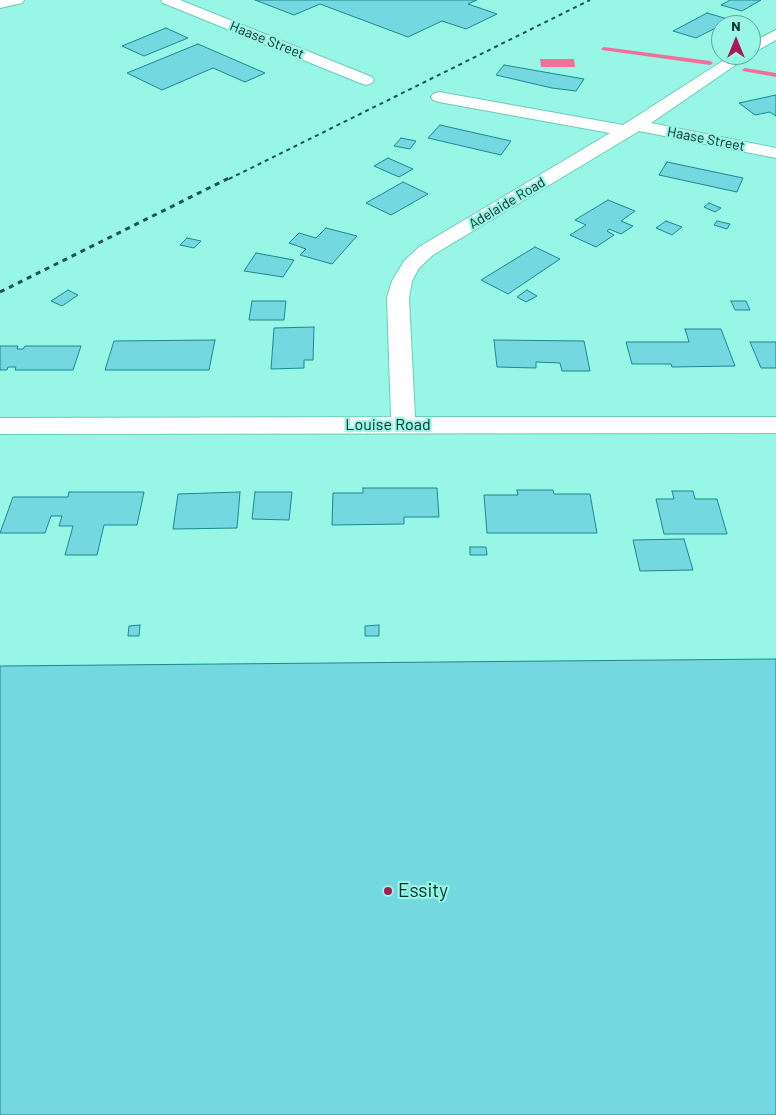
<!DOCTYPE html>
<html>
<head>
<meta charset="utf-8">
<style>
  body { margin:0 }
  #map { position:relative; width:776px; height:1115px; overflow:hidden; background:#97f6e6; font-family:Barlow,sans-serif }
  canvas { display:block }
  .north { position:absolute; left:711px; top:15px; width:50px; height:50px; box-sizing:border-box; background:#97f6e6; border:1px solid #5ca69a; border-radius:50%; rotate:0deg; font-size:14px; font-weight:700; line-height:20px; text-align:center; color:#032f29 }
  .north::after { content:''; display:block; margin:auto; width:18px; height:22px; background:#a91956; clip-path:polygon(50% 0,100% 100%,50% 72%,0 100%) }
</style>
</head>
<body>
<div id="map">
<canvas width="776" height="1115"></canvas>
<div class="north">N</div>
</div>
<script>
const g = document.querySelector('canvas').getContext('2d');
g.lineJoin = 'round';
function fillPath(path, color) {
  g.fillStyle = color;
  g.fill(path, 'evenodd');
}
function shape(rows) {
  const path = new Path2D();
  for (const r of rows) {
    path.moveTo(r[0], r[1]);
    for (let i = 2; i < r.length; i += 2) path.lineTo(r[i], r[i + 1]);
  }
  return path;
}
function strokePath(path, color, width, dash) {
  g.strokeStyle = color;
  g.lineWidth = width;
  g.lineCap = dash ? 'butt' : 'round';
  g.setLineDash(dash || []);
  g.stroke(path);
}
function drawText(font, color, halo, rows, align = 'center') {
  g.font = font + ' Barlow,sans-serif';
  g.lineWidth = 4.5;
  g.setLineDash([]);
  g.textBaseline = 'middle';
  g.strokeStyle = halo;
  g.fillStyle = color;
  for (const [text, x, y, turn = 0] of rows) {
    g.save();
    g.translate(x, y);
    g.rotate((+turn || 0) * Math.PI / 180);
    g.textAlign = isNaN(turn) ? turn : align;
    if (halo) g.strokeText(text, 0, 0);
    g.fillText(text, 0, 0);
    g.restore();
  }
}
fillPath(shape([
  [540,59,574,59,575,67,541,67]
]), '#f36e98');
fillPath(shape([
  [604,47,710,61,713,63,710,65,602,50,601,49,604,47],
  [745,68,776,73,776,77,743,71,742,70,745,68]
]), '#f36e98');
const building = shape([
  [255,0,477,0,468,4,497,14,466,29,442,21,408,37,320,4,294,15,255,0],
  [730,0,761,0,742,11,721,5,730,0],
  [707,13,731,20,696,38,673,31,707,13],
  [166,28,188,38,144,56,122,46,166,28],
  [198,44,265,73,245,82,213,68,162,90,127,73,198,44],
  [504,65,584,79,576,91,552,88,496,75,504,65],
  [776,95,776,116,770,112,755,115,739,103,776,95],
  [440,125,462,130,511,141,501,155,428,138,440,125],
  [401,138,416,141,410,149,394,146,401,138],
  [388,158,413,169,399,177,374,166,388,158],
  [667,162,743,178,737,192,659,175,667,162],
  [403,182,428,194,391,215,366,203,403,182],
  [608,200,635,211,621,221,633,226,621,234,609,229,607,231,614,235,596,247,570,235,586,225,575,220,608,200],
  [709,203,721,208,715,212,704,207,709,203],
  [666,221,682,227,672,235,656,228,666,221],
  [717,221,730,224,727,229,714,225,717,221],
  [326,228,357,236,332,264,300,255,306,249,289,243,299,233,316,238,326,228],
  [187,238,201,241,194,248,180,245,187,238],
  [535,247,560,259,508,294,481,280,535,247],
  [256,253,294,260,283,277,244,271,256,253],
  [68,290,78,295,62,306,51,301,68,290],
  [527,290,537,296,526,302,517,297,527,290],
  [252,301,286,301,284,320,249,320,252,301],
  [731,301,746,301,750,310,735,310,731,301],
  [314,327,313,360,304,360,304,368,271,369,274,328,314,327],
  [685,329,721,329,735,366,672,367,671,364,632,364,626,342,689,342,685,329],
  [215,340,209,370,105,370,114,341,215,340],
  [494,340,584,341,590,371,562,371,560,363,536,362,536,368,497,367,494,340],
  [750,342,776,342,776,368,761,368,750,342],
  [0,346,18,346,17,349,23,349,25,346,81,346,73,370,15,370,16,367,8,367,7,370,0,370,0,346],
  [363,488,437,488,439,517,404,517,404,524,332,525,333,493,363,493,363,488],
  [517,490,553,490,554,494,590,494,597,533,487,533,484,495,518,495,517,490],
  [672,491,693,491,695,499,717,499,727,534,664,534,656,499,674,499,672,491],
  [69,492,144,492,137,525,104,525,97,555,65,555,73,526,59,526,62,516,51,516,45,533,0,533,13,497,68,497,69,492],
  [240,492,237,528,173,529,178,494,240,492],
  [255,492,292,492,289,520,252,519,255,492],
  [684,539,693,570,640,571,633,540,684,539],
  [470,547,486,547,487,555,470,555,470,547],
  [140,625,139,636,128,636,129,626,140,625],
  [379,625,379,636,365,636,365,626,379,625],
  [776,659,776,1115,0,1115,0,666,776,659]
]);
fillPath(building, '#75d7df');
strokePath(building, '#188991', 1);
const minor = shape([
  [0,0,24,0,22,3,0,8,0,0],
  [161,0,180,0,372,77,374,80,372,83,366,85,360,83,163,3,161,0],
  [776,30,776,40,751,54,751,43,776,30],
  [732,55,750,55,651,123,776,148,776,158,639,131,433,255,419,268,412,281,409,298,415,417,776,417,776,433,0,434,0,418,391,417,387,298,392,281,404,261,419,247,610,133,439,102,433,100,431,97,433,94,439,92,623,125,732,55]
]);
strokePath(minor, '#6ccabc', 2);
fillPath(minor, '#fff');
strokePath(shape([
  [229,179,590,0]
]), '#1e544c', 2, [4, 4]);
strokePath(shape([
  [0,292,231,177]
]), '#1e544c', 3, [5, 5]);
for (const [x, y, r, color] of [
  [388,891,5,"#a91956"]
]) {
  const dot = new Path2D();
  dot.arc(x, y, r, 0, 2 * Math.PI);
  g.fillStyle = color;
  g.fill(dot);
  strokePath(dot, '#97f6e6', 2);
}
drawText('14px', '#032f29', '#97f6e6', [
  ["Haase Street",267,40,22],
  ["Haase Street",706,139,11],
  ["Adelaide Road",507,203,-31]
]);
drawText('16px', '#032f29', '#97f6e6', [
  ["Louise Road",388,425]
]);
drawText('19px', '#032f29', '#97f6e6', [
  ["Essity",398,891]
], 'left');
</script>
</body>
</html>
